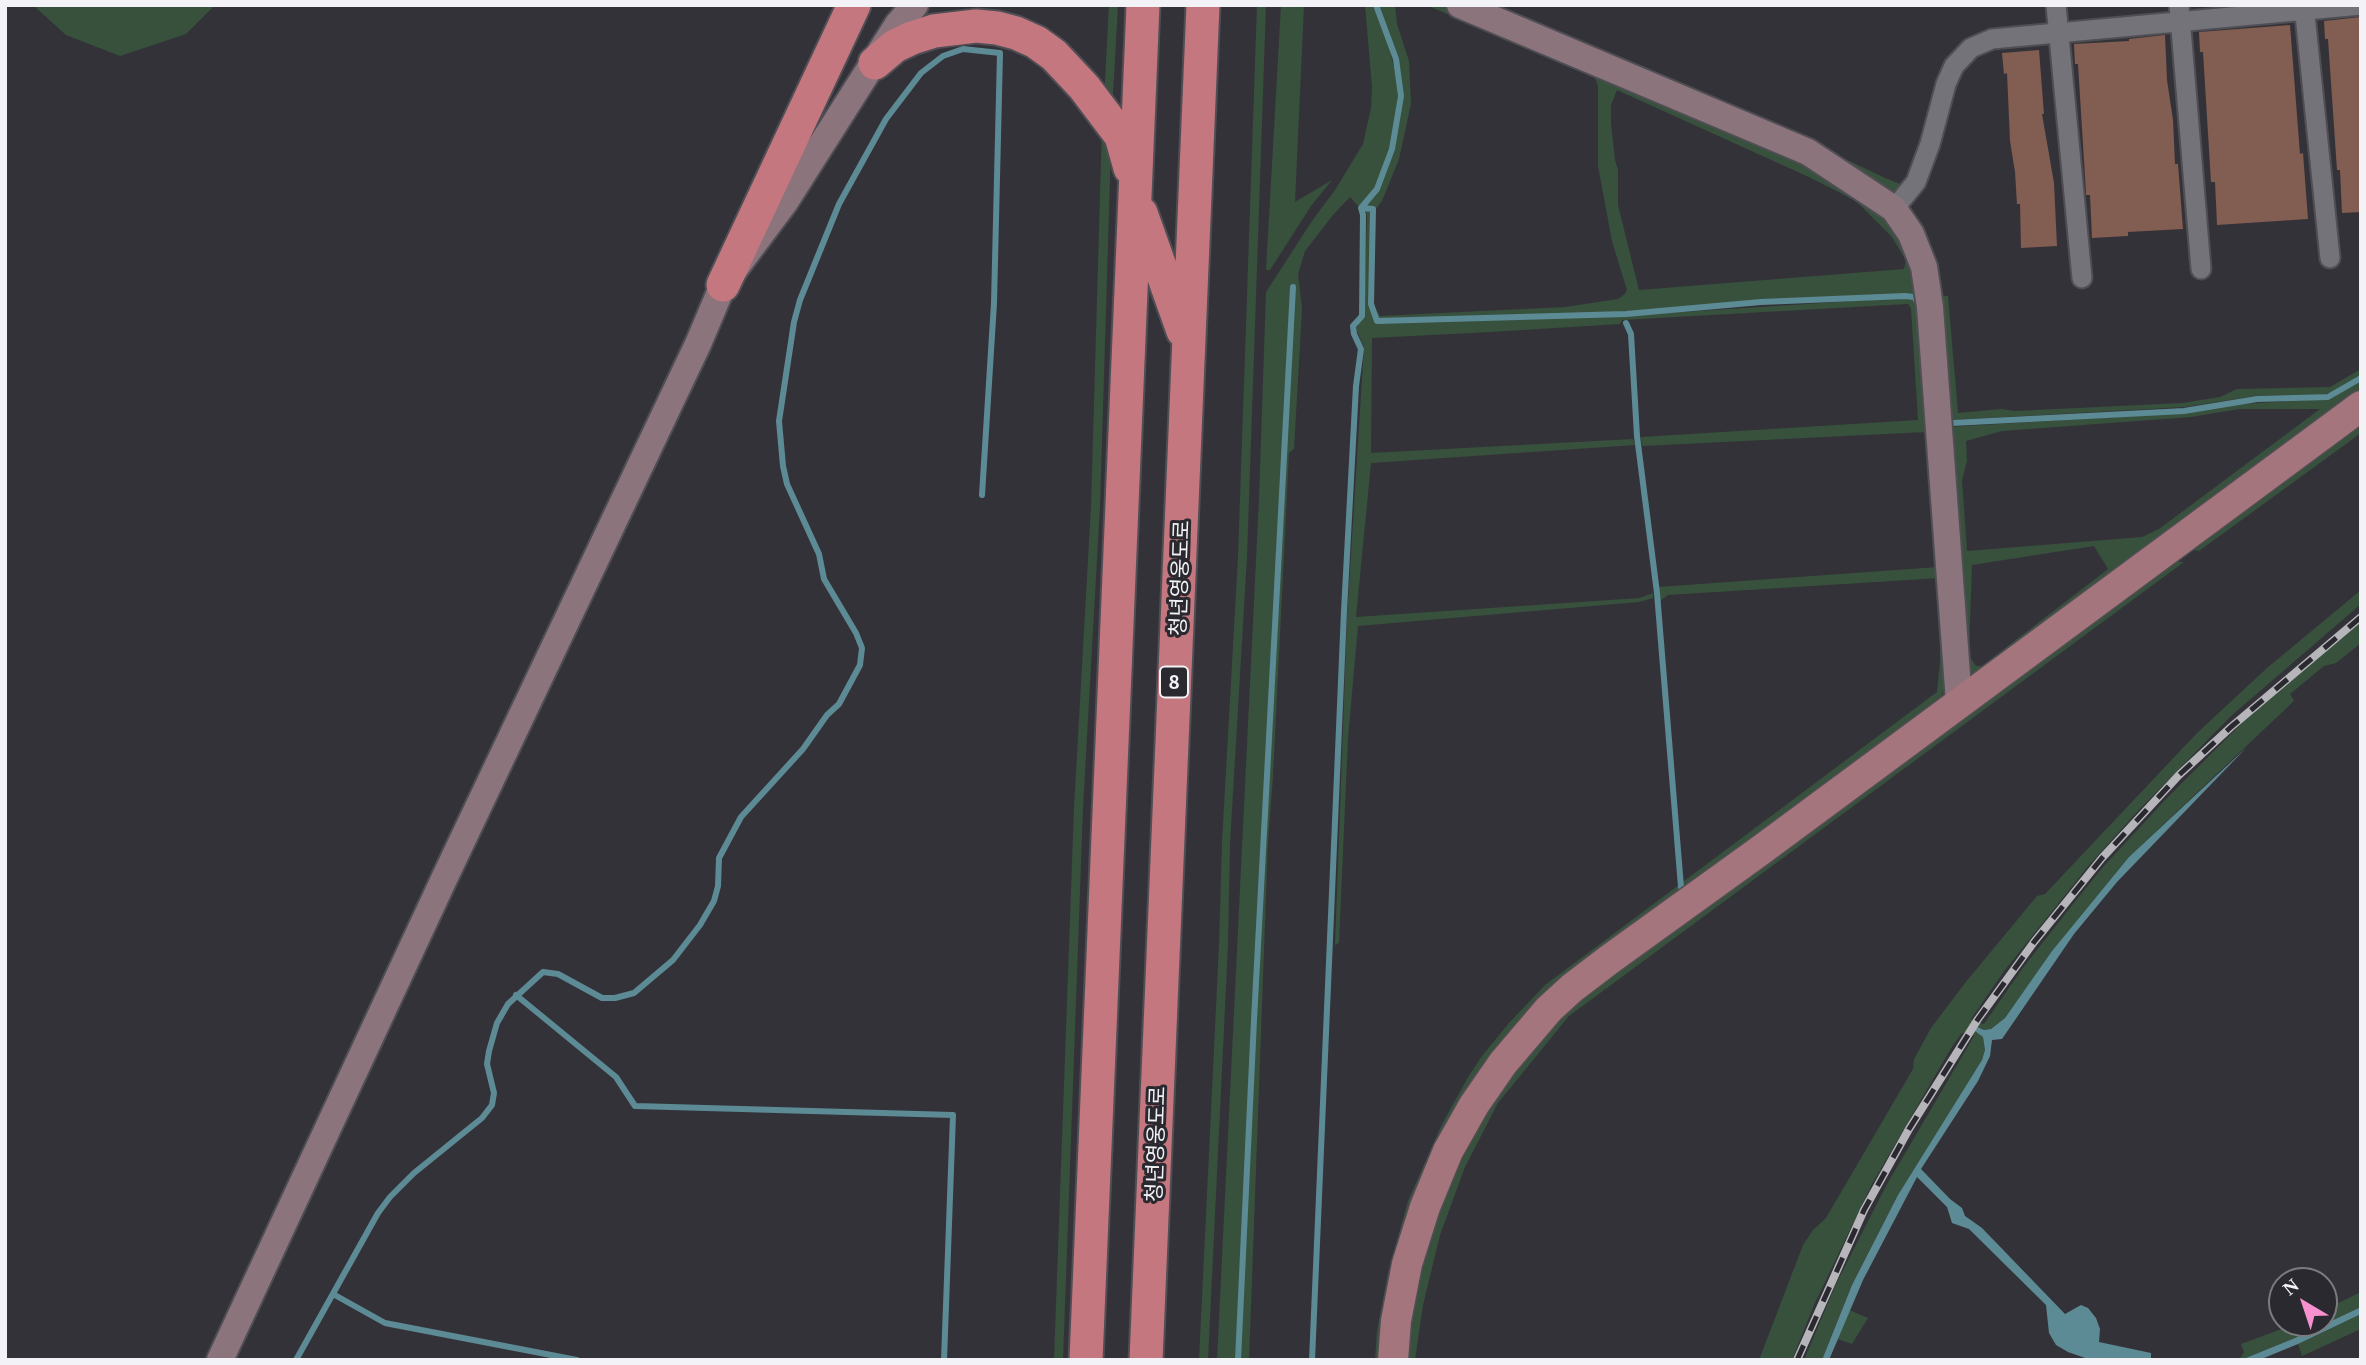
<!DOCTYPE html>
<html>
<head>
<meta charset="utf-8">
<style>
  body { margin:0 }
  #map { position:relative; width:2366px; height:1365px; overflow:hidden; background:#343239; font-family:Georgia,serif }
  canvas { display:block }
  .frame { position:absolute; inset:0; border:7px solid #f3f3f7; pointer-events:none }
  .north { position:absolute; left:2268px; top:1267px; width:70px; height:70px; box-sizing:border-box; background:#2a292f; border:2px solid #7a7a7f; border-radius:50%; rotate:321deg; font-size:19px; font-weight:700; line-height:28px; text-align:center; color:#f3f3f7 }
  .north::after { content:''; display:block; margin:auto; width:24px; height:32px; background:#f690cf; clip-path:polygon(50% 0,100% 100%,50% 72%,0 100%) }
</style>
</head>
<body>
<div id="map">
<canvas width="2366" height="1365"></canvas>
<div class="frame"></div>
<div class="north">N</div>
</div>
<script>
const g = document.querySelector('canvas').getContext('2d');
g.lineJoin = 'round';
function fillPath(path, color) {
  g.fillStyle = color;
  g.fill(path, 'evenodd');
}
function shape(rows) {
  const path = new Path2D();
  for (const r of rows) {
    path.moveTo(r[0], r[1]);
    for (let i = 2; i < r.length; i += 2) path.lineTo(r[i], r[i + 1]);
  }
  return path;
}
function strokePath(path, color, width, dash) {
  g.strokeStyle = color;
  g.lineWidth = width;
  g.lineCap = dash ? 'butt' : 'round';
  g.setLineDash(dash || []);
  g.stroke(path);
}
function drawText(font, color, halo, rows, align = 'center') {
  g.font = font + ' Georgia,"Noto Sans KR",serif';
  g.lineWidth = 6;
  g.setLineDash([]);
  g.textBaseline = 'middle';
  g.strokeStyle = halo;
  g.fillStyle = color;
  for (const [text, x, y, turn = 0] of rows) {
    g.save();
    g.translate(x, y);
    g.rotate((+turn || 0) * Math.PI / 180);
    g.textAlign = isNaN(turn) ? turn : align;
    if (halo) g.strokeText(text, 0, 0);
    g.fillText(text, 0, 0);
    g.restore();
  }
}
fillPath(shape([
  [33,5,215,5,186,34,120,56,66,35],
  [1109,5,1118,5,1112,113,1104,99],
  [1257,5,1266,5,1247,557,1230,843,1228,945,1208,1360,1199,1360,1219,945,1222,842,1238,557],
  [1281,5,1304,5,1295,202,1332,180,1311,206,1270,270,1266,270],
  [1365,5,1374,5,1389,46,1396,76,1398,99,1390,149,1375,187,1359,207,1350,197,1333,215,1305,251,1298,274,1302,309,1294,449,1289,453,1273,776,1268,841,1249,1360,1217,1360,1259,499,1266,292,1312,221,1335,190,1363,144,1371,108,1372,87],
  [1378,5,1395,5,1397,24,1409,61,1411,104,1399,159,1382,201,1374,211,1374,207,1364,207,1379,190,1394,149,1402,95,1398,59],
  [1426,5,1446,5,1511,32,1826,171,1901,231,1921,300,1910,294,1800,298,1619,312,1377,319,1372,304,1380,316,1565,307,1618,299,1625,294,1627,290,1612,241,1598,166,1598,86,1596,80,1591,74],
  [1617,90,1811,178,1856,201,1891,236,1906,260,1904,269,1639,290,1618,205,1618,170,1615,160,1611,124,1611,105],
  [1493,5,1578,39,1734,111,1770,120,1797,136,1883,177,1905,186,1915,182,1896,196],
  [1102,126,1111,146,1100,506,1083,808,1063,1360,1054,1360,1074,808,1091,506],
  [1365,210,1371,211,1369,305,1376,323,1620,316,1900,298,1914,300,1916,303,1925,417,1934,423,1947,616,1947,669,1941,701,1849,772,1563,982,1522,1022,1483,1071,1459,1108,1416,1206,1394,1280,1385,1334,1384,1360,1375,1360,1377,1331,1388,1273,1408,1201,1442,1124,1467,1079,1482,1056,1509,1023,1545,985,1937,692,1940,662,1940,578,1668,595,1660,601,1658,587,1938,567,1930,435,1927,432,1642,446,1641,437,1918,420,1911,308,1908,304,1622,320,1620,324,1490,332,1372,338,1371,453,1633,439,1635,445,1371,463,1356,617,1640,598,1653,593,1653,598,1639,602,1358,626,1348,738,1339,943,1335,945,1347,618,1364,347,1356,329,1364,315,1367,216],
  [1943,296,1948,296,1958,413,2001,409,2015,411,2182,403,2220,397,2237,389,2330,387,2361,369,2361,375,2339,390,2326,394,2255,396,2185,407,1952,420,1945,414,1938,300],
  [2361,380,2361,394,1977,675,1970,676,1948,427,2185,413,2240,404,2330,399],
  [2239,409,2320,409,2159,529,2142,537,1967,551,1962,480,1967,461,1966,441,2002,431,2191,417],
  [2094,546,2108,569,1982,666,1976,666,1970,657,1969,649,1972,565],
  [2361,419,2361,433,2199,551,2187,548],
  [2170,561,2184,562,1569,1016,1498,1103,1465,1167,1440,1235,1423,1305,1415,1360,1405,1360,1412,1314,1425,1255,1444,1198,1480,1121,1535,1042,1581,997],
  [2361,590,2361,604,2231,716,2137,812,2090,864,2005,970,1971,1019,1975,1022,1984,1024,2022,969,2073,904,2103,867,2167,798,2243,722,2361,622,2361,643,2336,663,2324,666,2290,694,2294,701,2129,857,2052,951,2005,1018,1991,1029,1984,1030,1973,1025,1972,1028,1983,1037,1985,1050,1982,1060,1898,1195,1852,1285,1822,1360,1804,1360,1836,1284,1887,1184,1974,1036,1968,1032,1962,1033,1953,1045,1872,1184,1814,1305,1792,1360,1759,1360,1803,1245,1813,1230,1826,1218,1913,1069,1914,1059,1931,1028,1965,983,2037,896,2045,894,2197,733,2267,668],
  [2361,1292,2361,1307,2295,1338,2241,1360,2234,1360,2241,1357,2244,1352,2241,1344,2298,1323,2324,1323,2324,1310],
  [1849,1310,1868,1318,1852,1344,1838,1339,1835,1342],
  [2361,1314,2361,1329,2302,1356,2298,1344]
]), '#37513d');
fillPath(shape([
  [2246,748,2117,882,2074,934,2002,1039,1992,1040,1990,1056,1978,1081,1921,1169,1950,1199,1962,1208,1965,1216,1982,1228,2065,1314,2081,1305,2088,1308,2096,1318,2100,1329,2099,1342,2151,1353,2151,1360,2091,1360,2068,1352,2056,1345,2049,1333,2046,1305,1969,1229,1952,1223,1947,1207,1917,1177,1863,1280,1829,1360,1822,1360,1852,1285,1898,1195,1982,1060,1985,1050,1983,1037,1971,1028,1973,1025,1984,1030,1991,1029,2005,1018,2052,951,2129,857],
  [2361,1307,2361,1314,2298,1344,2259,1360,2241,1360,2295,1338]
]), '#5d8b95');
strokePath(shape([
  [1361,208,1373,209,1371,304,1377,321,1626,314,1761,302,1905,296,1914,297,1919,304],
  [1626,323,1631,334,1637,436,1657,593,1681,887],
  [1952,423,2184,411,2257,399,2328,397,2361,378],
  [516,995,616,1077,635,1106,953,1115,944,1360],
  [333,1294,385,1323,577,1360],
  [296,1360,378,1213,390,1197,414,1173,482,1118,492,1105,494,1093,487,1064,489,1051,497,1023,508,1004,543,972,558,974,602,998,615,998,634,993,673,960,700,925,714,901,718,886,719,858,741,817,803,749,827,715,839,704,860,665,862,648,856,633,824,579,819,554,787,484,783,466,779,421,794,322,800,300,839,204,886,119,921,73,943,56,963,49,1000,53,994,303,982,495],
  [1238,1360,1254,1020,1293,287],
  [1312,1360,1344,611,1356,386,1361,349,1354,334,1353,326,1362,316,1363,215,1361,208,1377,189,1392,149,1401,96,1396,59,1376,5]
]), '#5d8b95', 6);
fillPath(shape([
  [2361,17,2361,212,2342,213,2340,170,2337,170,2328,39,2325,39,2324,21],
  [2290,25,2300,154,2303,153,2308,219,2217,225,2215,182,2211,182,2203,52,2200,52,2199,32],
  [2165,35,2167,80,2173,120,2175,164,2178,164,2183,229,2128,232,2128,236,2092,238,2090,195,2086,195,2086,193,2078,64,2075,64,2074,44,2129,41,2129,39],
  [2039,50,2044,114,2042,114,2054,183,2057,246,2021,248,2020,204,2017,204,2015,172,2010,141,2007,73,2004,74,2002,53]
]), '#825d51');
const street = shape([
  [2056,5,2082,278],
  [2179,5,2201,269],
  [2304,5,2330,258],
  [1894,209,1916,182,1930,144,1946,84,1954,66,1971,48,1992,39,2361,5]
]);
const secondary = shape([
  [1460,5,1808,152,1894,209,1911,234,1924,267,1930,307,1959,702],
  [220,1360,444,879,698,344,723,285,785,202,898,24,915,5]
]);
const primary = shape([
  [1393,1360,1396,1321,1407,1264,1425,1207,1448,1151,1474,1105,1503,1063,1549,1009,1572,988,1610,959,1761,850,2361,406]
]);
const highway = shape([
  [875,63,895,46,912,38,934,31,976,26,997,28,1016,33,1036,42,1054,55,1084,87,1121,136,1130,168],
  [1141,213,1183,331],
  [723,285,854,5],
  [1086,1360,1143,5],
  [1146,1360,1203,5]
]);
strokePath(street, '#4f4e54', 23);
strokePath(secondary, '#4f4e54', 30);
strokePath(primary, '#4f4e54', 33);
strokePath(highway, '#4f4e54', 37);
strokePath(street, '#74737a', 19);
strokePath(secondary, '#8c747c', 26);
strokePath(primary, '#a5757d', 30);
strokePath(highway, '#c5777f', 33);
const rail = shape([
  [1797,1360,1864,1210,1909,1129,1978,1019,2034,942,2102,858,2179,775,2231,727,2361,617]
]);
strokePath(rail, '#b5b5ba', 8);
strokePath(rail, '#2a292f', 5, [16]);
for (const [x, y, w] of [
  [1174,682,28]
]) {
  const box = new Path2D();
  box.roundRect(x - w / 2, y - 15.5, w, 31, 5);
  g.fillStyle = '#2a292f';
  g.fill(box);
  strokePath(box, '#f3f3f7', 2);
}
drawText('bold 19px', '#f3f3f7', null, [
  ["8",1174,682]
]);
drawText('21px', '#f3f3f7', '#2a292f', [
  ["청년영웅도로",1179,578,-88],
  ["청년영웅도로",1155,1144,-88]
]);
</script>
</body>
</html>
